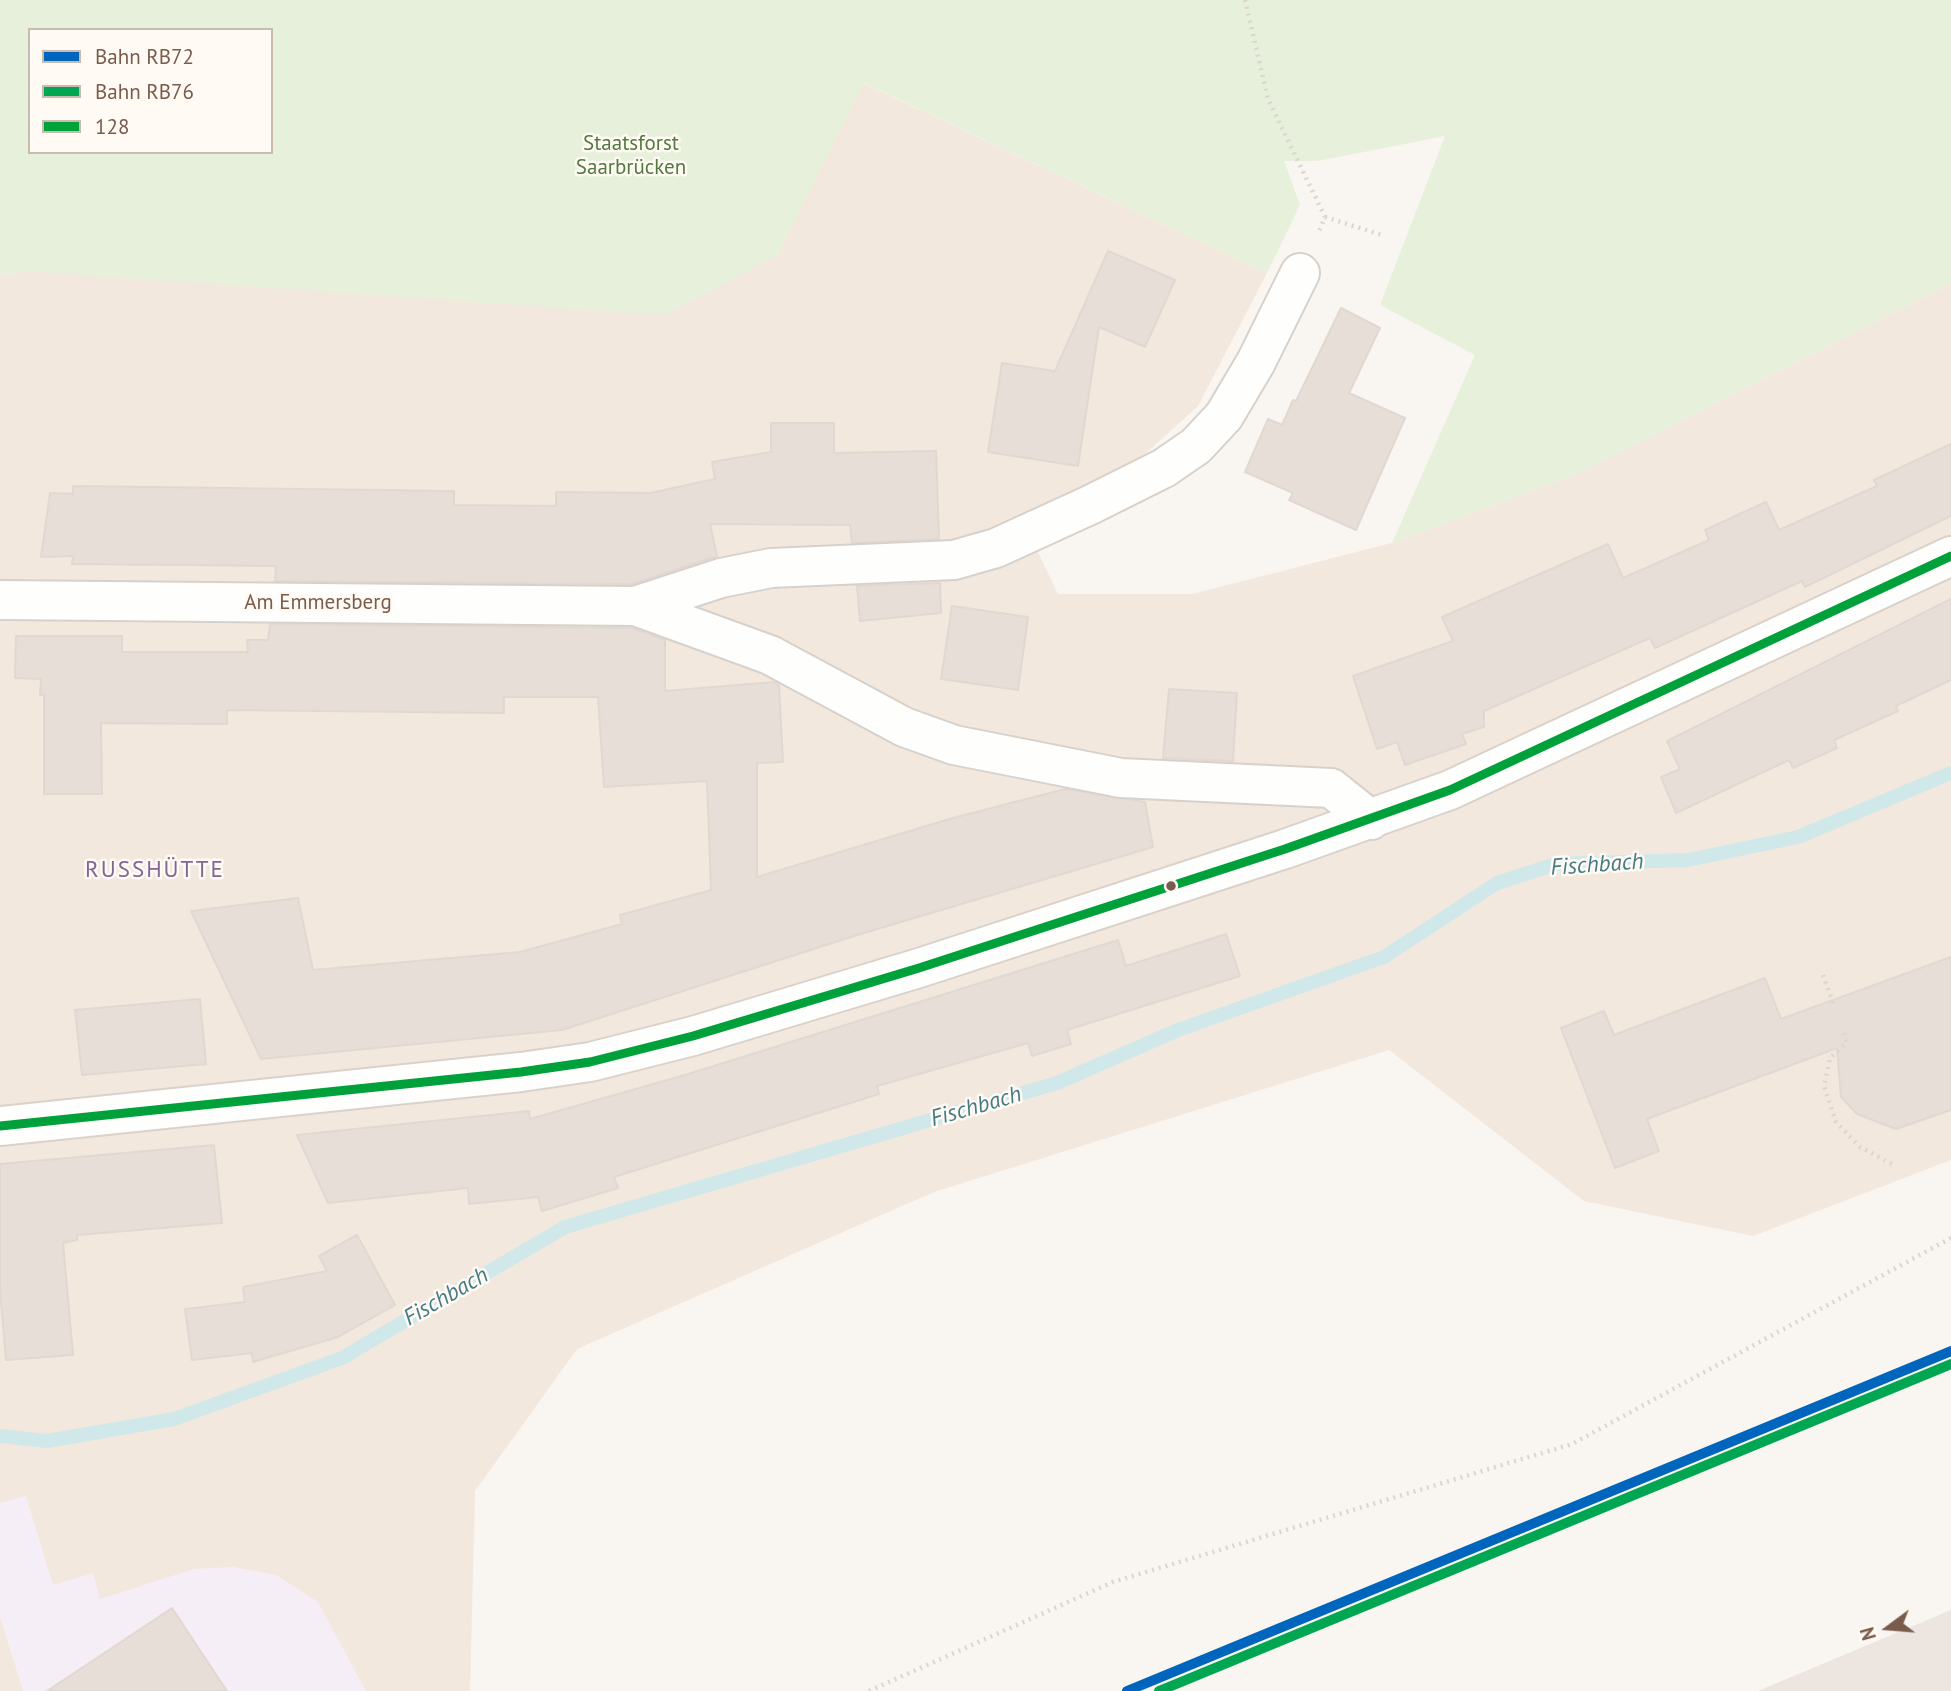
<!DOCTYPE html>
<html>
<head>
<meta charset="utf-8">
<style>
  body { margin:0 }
  #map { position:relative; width:1951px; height:1691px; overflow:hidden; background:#f9f5f0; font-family:"PT Sans",sans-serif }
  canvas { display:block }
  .legend { position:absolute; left:28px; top:28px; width:245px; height:126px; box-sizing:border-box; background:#fffaf3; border:2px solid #cabbb1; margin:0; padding:9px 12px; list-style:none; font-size:21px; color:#7a5c4d }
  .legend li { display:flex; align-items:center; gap:14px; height:35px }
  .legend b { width:35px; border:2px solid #cabbb1 }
  .north { position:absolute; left:1853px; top:1593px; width:70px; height:70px; -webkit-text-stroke:5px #fffaf3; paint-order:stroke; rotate:254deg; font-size:19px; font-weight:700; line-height:28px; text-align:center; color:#7a5c4d }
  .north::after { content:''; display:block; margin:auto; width:24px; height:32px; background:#7a5c4d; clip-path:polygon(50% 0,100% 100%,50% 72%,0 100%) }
</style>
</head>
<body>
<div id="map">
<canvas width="1951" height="1691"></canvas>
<ul class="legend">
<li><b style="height:9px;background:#0065bd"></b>Bahn RB72</li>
<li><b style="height:9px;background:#00a651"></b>Bahn RB76</li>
<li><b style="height:9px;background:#00a13a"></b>128</li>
</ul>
<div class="north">N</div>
</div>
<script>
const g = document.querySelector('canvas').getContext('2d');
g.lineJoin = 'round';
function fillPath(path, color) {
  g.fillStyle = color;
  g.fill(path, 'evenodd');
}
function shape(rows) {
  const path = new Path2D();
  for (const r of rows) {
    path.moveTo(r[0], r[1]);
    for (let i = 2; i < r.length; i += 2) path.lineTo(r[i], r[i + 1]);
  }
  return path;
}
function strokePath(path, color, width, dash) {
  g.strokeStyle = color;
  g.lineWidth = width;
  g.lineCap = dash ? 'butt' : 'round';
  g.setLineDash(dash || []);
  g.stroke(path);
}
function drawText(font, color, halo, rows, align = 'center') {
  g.font = font + ' "PT Sans",sans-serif';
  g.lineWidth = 5;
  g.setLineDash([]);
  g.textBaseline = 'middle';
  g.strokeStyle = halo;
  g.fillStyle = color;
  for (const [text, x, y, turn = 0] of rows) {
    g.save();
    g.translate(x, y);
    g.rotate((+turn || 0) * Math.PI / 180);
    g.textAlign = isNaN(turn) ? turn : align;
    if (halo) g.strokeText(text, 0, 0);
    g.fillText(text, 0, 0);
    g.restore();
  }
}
fillPath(shape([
  [863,83,1267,273,1198,406,1143,456,1021,517,1058,594,1192,594,1392,543,1581,472,1951,283,1951,1160,1753,1236,1584,1201,1389,1050,934,1192,577,1349,475,1491,470,1691,0,1691,0,276,26,271,777,256]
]), '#f2e8de');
fillPath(shape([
  [1951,1610,1951,1691,1758,1691]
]), '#ede5e0');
fillPath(shape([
  [26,1496,53,1585,93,1573,100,1599,194,1569,233,1567,276,1575,318,1602,366,1691,23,1691,0,1617,0,1503]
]), '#f6eef6');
fillPath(shape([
  [0,0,1951,0,1951,283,1581,472,1392,543,1475,355,1380,305,1445,136,1318,161,1284,161,1300,205,1267,273,864,83,777,256,665,315,26,271,0,276],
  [30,30,271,30,271,152,30,152]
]), '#e7f0db');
strokePath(shape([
  [0,1436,47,1441,174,1419,342,1358,565,1227,1057,1083,1178,1030,1384,957,1497,883,1556,864,1688,860,1798,837,1951,773]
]), '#d0e8ea', 14);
const building = shape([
  [1108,251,1175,280,1145,347,1099,327,1078,466,988,452,1002,363,1055,371,1108,251],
  [1341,308,1380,328,1349,393,1405,418,1356,530,1289,500,1293,493,1245,472,1268,419,1282,425,1293,400,1296,401,1341,308],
  [771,423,834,423,834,453,936,451,939,539,852,543,850,525,710,524,717,556,632,584,275,581,276,566,72,564,73,556,41,557,50,493,73,494,73,486,454,491,454,505,556,506,556,492,650,493,715,479,712,462,771,452,771,423],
  [1951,444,1951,516,1805,587,1802,581,1655,648,1650,638,1484,711,1484,727,1462,734,1466,744,1405,765,1397,742,1377,749,1353,676,1453,641,1442,617,1608,544,1623,578,1709,540,1705,530,1766,502,1779,530,1877,486,1874,480,1951,444],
  [940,583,941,613,860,621,857,586,940,583],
  [1951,599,1951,680,1896,706,1898,711,1834,740,1837,748,1793,768,1789,760,1676,813,1661,777,1680,769,1667,741,1951,599],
  [952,606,1028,617,1018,690,941,679,952,606],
  [270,624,631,628,665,640,665,691,774,682,779,685,783,762,757,763,757,877,953,818,1065,789,1145,802,1153,847,854,936,562,1030,261,1059,191,911,298,898,313,970,520,952,622,924,620,915,711,890,707,781,604,787,598,697,504,697,504,713,227,710,227,724,101,723,102,794,44,794,44,695,40,695,41,679,15,678,16,636,122,636,122,652,248,652,247,640,268,640,270,624],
  [1169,689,1237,693,1233,761,1163,758,1169,689],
  [1226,934,1240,976,1067,1030,1071,1044,1032,1056,1028,1043,877,1086,879,1094,614,1177,618,1188,542,1211,538,1197,469,1204,468,1188,328,1203,297,1135,529,1111,530,1119,685,1075,1118,940,1126,966,1226,934],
  [1951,957,1951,1110,1896,1129,1857,1114,1841,1097,1837,1048,1647,1119,1659,1151,1615,1168,1561,1028,1604,1011,1614,1035,1765,978,1781,1019,1951,957],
  [200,999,206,1064,82,1075,75,1010,200,999],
  [214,1145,222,1223,77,1235,77,1240,63,1243,73,1355,6,1360,0,1290,0,1164,214,1145],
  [357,1235,395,1305,338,1337,253,1362,252,1353,192,1360,185,1309,245,1302,243,1287,327,1271,319,1256,357,1235],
  [172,1608,227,1691,47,1691,172,1608]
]);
fillPath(building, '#e6ded7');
strokePath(building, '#e2d8d2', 2);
const minor = shape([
  [0,600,635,606,721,578,771,568,954,560,996,548,1090,505,1164,468,1196,446,1224,416,1256,362,1300,273],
  [635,606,770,655,904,727,954,745,1121,778,1331,788,1371,820]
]);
const secondary = shape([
  [0,1126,521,1072,590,1062,693,1036,919,968,1285,849,1450,790,1951,556]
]);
strokePath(minor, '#d7d1cb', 42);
strokePath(secondary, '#d9d2cb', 42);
strokePath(shape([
  [1245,0,1268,99,1325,217,1318,234],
  [1325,217,1385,236],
  [1823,975,1835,1008],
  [1844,1033,1847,1042,1830,1058,1824,1086,1836,1122,1860,1147,1892,1164],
  [869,1691,1113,1582,1572,1444,1951,1238]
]), '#dcd5d0', 4.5, [2, 5]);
strokePath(minor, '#fefefd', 38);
strokePath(secondary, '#fefefd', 38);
strokePath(shape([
  [0,1126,521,1072,590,1062,693,1036,919,968,1285,849,1450,790,1951,556]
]), '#00a13a', 9);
strokePath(shape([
  [1127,1691,1951,1351]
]), '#0065bd', 10);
strokePath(shape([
  [1159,1691,1951,1364]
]), '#00a651', 10);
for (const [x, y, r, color] of [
  [1171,886,6,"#7a5c4d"]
]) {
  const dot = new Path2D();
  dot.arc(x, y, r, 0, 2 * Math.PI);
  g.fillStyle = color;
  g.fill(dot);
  strokePath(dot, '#fffaf3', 2.5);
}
drawText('21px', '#537a41', '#fffaf3', [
  ["Staatsforst",631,144],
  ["Saarbrücken",631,168]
]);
drawText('21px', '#7a5c4d', '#fffaf3', [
  ["Am Emmersberg",318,603]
]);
drawText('italic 23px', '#437c86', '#fffaf3', [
  ["Fischbach",1597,865,-4],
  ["Fischbach",976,1107,-16],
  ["Fischbach",446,1297,-30]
]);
g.letterSpacing = '2px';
drawText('23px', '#846695', '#fffaf3', [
  ["RUSSHÜTTE",155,870]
]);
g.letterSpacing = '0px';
</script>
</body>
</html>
